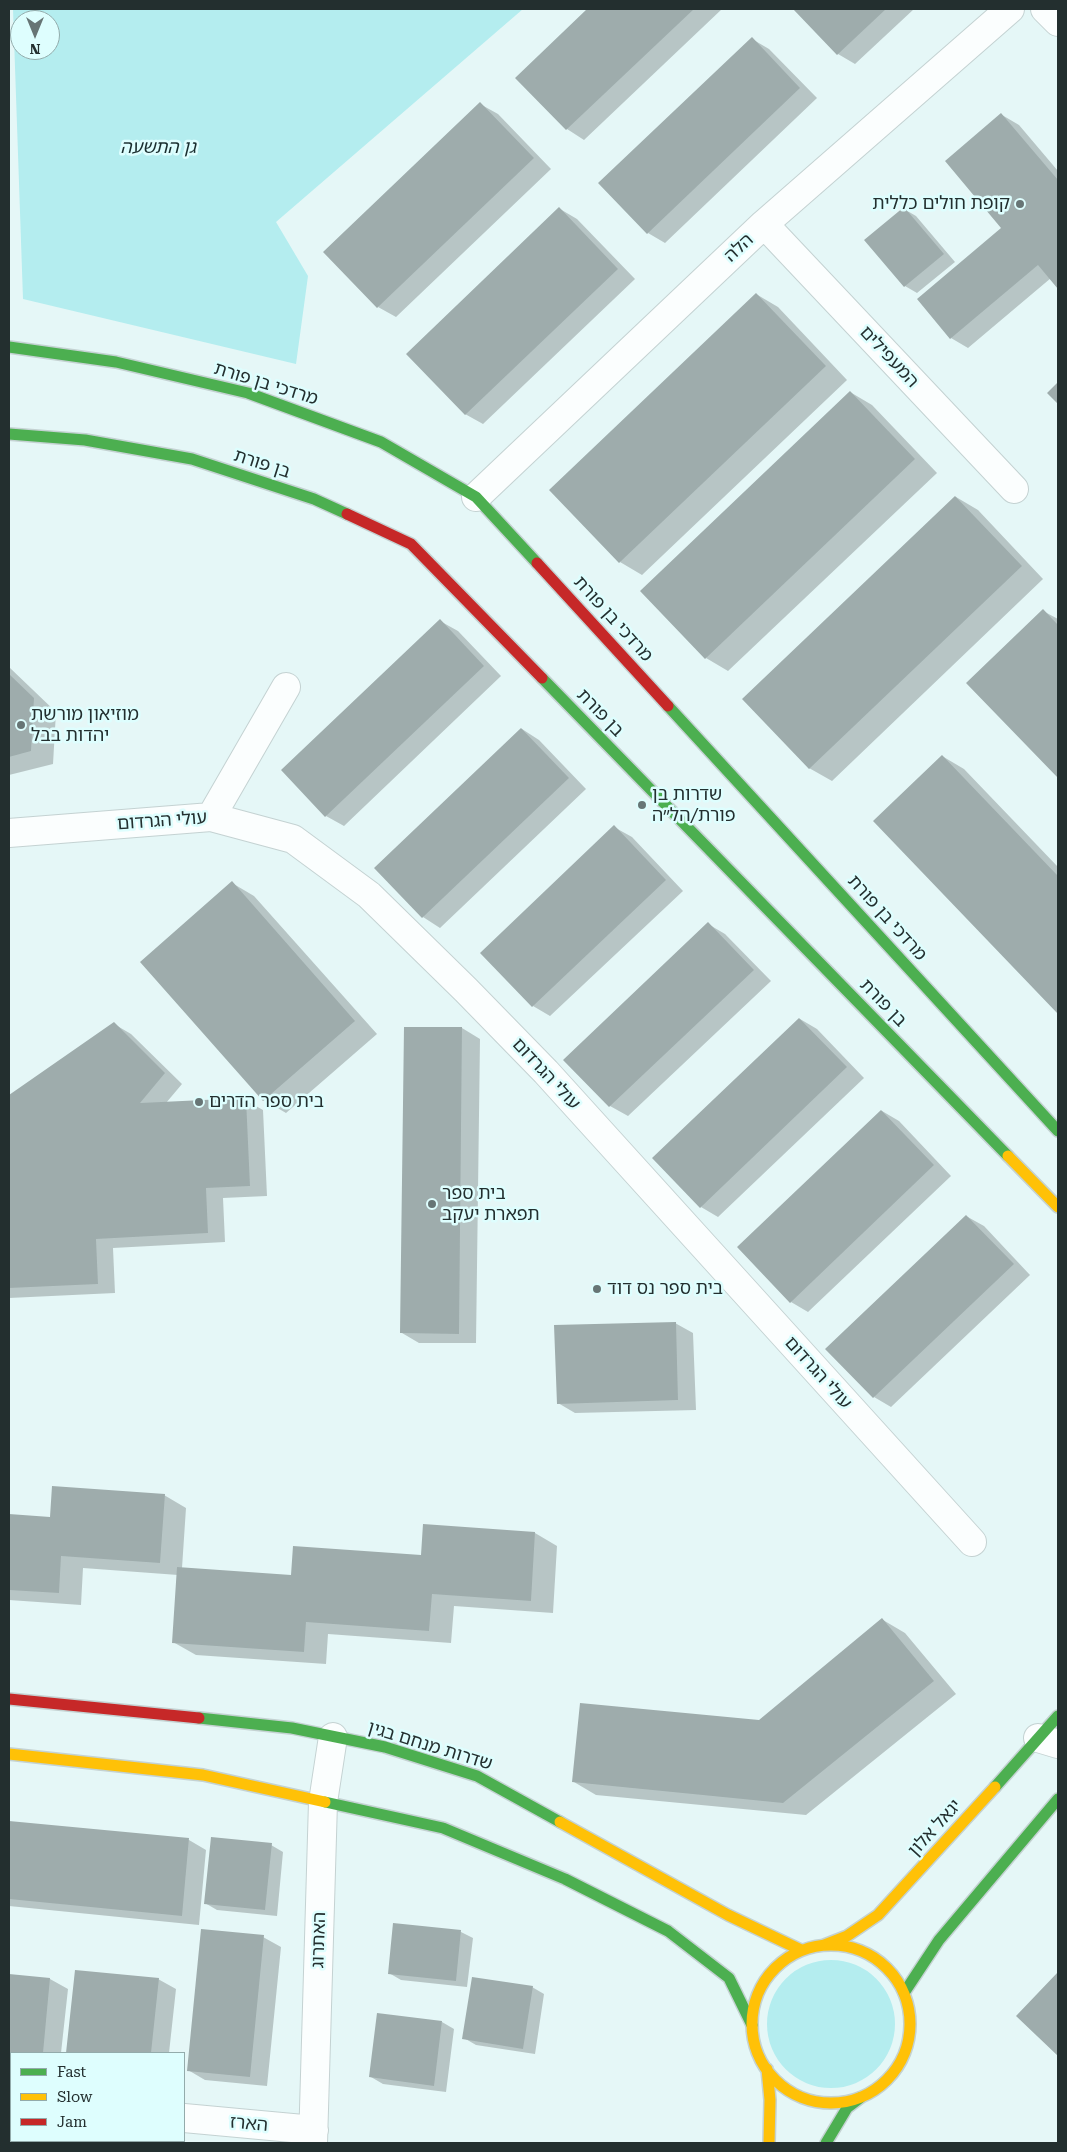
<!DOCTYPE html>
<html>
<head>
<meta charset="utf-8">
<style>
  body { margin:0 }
  #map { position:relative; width:1067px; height:2152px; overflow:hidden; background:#e5f7f7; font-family:"Roboto Serif",serif }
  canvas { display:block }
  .frame { position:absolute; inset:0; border:10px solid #232f2f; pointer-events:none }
  .legend { position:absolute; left:10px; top:2052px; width:175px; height:90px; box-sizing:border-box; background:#defefe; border:1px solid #93abab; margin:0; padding:6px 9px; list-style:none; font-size:15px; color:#232f2f }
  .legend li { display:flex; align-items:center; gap:10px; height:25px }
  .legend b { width:25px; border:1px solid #93abab }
  .north { position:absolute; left:10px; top:10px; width:50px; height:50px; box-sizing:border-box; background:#defefe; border:1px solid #93abab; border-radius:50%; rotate:180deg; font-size:14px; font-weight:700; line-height:20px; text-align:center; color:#232f2f }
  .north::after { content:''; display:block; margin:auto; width:18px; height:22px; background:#677575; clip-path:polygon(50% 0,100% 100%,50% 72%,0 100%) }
</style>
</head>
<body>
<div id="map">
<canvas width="1067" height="2152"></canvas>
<div class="frame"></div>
<ul class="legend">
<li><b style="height:6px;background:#4caf50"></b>Fast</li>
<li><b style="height:6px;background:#ffc107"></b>Slow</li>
<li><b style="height:6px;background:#c62828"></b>Jam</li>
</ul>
<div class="north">N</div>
</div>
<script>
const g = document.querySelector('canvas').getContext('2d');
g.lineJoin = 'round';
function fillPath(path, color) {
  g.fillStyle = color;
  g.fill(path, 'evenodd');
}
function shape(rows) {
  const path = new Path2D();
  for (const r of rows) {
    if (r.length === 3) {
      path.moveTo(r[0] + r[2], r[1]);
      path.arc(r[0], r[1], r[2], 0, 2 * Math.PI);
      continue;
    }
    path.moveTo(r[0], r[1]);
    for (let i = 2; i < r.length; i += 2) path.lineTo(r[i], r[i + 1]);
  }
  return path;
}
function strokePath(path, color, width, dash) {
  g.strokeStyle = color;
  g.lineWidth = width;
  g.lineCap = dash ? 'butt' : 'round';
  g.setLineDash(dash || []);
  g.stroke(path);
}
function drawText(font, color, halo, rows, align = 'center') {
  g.font = font + ' "Roboto Serif","Noto Sans Hebrew",serif';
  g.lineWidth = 5;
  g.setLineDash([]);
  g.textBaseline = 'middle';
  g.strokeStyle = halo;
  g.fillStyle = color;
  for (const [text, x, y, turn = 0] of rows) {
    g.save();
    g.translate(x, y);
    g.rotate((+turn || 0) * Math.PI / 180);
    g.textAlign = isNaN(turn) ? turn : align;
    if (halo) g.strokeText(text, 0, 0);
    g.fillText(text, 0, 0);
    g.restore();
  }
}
fillPath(shape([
  [13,9,523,9,276,222,308,276,296,364,23,299],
  [20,20,50,20,50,50,20,50],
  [831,2024,64]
]), '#b4edef');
fillPath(shape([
  [589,9,722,9,584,140,567,129,517,78],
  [795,9,914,9,855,64,838,54],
  [752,39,769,49,817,98,665,243,648,233],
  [480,104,498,114,551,169,396,317,378,307],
  [1002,115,1019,125,1058,171,1058,287,1051,278,968,348,951,338,1003,228],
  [560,209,577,219,635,279,483,424,465,414],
  [904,209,916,216,955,262,917,293,905,286,866,240],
  [756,294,778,307,847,380,642,575,620,562],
  [850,392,872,405,937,473,728,671,706,658],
  [956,497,978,510,1043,579,832,781,809,768],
  [1043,611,1058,619,1058,777,968,683],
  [440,621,458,631,501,676,344,826,326,816],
  [9,667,56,712,53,764,9,775],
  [522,729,539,740,586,789,440,928,423,917],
  [942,756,964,769,1058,867,1058,1013,875,821],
  [614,827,632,837,683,891,550,1016,533,1006],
  [232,883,254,896,377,1034,286,1113,264,1100,142,962],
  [708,924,725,934,771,981,628,1116,610,1106,565,1060],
  [800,1019,817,1029,864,1078,718,1217,701,1207],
  [114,1024,131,1034,182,1084,166,1103,245,1100,263,1110,267,1196,223,1198,225,1242,113,1248,115,1293,9,1298,9,1097],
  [405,1028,462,1028,480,1039,476,1343,419,1343,402,1333],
  [882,1111,899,1121,951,1176,808,1312,791,1302],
  [966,1216,984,1226,1030,1275,891,1407,874,1397],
  [675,1323,693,1333,696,1410,575,1413,558,1403],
  [164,1495,186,1508,182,1568,292,1576,422,1556,424,1525,535,1533,557,1546,553,1613,454,1606,451,1643,328,1634,326,1664,196,1655,173,1642,178,1575,83,1568,81,1605,9,1600,9,1516,51,1518],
  [883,1620,905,1633,956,1694,806,1815,596,1795,574,1782,760,1722],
  [9,1822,189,1840,206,1850,199,1925,9,1906],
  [271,1845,283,1852,277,1916,217,1910,205,1903],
  [394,1925,461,1932,473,1938,467,1987,401,1980,389,1973],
  [263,1937,281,1947,267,2086,205,2080,188,2070],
  [76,1971,158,1979,176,1989,169,2053,67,2053],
  [1058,1974,1058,2054,1018,2016],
  [9,1975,50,1979,68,1989,61,2053,11,2053,11,2063,9,2063],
  [532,1987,544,1994,535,2054,476,2045,464,2038],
  [442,2022,454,2029,446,2092,383,2084,371,2077]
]), '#0003');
fillPath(shape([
  [587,9,694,9,566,130,515,78],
  [793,9,886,9,837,55],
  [752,37,800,88,647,234,598,183],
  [480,102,534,158,377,308,323,252],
  [1001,113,1058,180,1058,289,1038,265,950,339,917,299,1001,228,945,161],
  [559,207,618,269,465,415,406,354],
  [904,207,944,254,904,287,864,240],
  [756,293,826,366,619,563,549,490],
  [1058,382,1058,404,1047,393],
  [850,391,915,459,705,659,640,591],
  [955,496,1022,566,809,769,742,699],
  [1043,609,1058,625,1058,778,966,683],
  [440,619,484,666,325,817,281,770],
  [9,674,34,698,31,751,9,757],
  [521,728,569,778,422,918,374,868],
  [942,755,1058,876,1058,1014,873,821],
  [614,825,666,880,532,1007,480,953],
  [232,881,355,1021,263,1101,140,962],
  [708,922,754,970,609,1107,563,1060],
  [799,1018,847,1067,700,1208,652,1158],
  [114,1022,165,1073,140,1103,246,1098,250,1186,206,1188,208,1233,96,1239,98,1284,9,1288,9,1095],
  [404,1027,462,1027,459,1334,400,1333],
  [881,1110,934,1165,790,1303,737,1247],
  [966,1215,1014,1264,873,1398,825,1349],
  [676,1322,678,1400,557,1404,554,1325],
  [52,1486,165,1494,160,1563,61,1556,59,1593,9,1590,9,1514,50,1517],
  [423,1524,535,1532,531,1601,432,1594,429,1631,306,1622,304,1652,172,1643,177,1567,291,1575,293,1546,421,1555],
  [882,1618,934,1681,783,1803,572,1782,580,1703,759,1720],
  [9,1821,189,1838,182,1916,9,1899],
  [211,1837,272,1843,265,1910,204,1904],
  [393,1923,461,1930,456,1981,388,1974],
  [201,1929,264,1935,250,2077,187,2071],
  [75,1970,159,1978,151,2053,66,2053],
  [1058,1972,1058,2056,1016,2016],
  [9,1974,50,1978,43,2053,11,2053,11,2056,9,2055],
  [472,1977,533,1986,523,2049,462,2039],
  [377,2013,442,2021,434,2086,369,2077]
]), '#9eacac');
const street = shape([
  [1045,9,1058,22],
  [764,224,1014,489],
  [476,497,764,224,1010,9],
  [211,817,286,687],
  [9,833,211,817,293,839,369,895,466,990,546,1072,972,1542],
  [1038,1738,1058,1744],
  [9,2102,11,2102],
  [184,2118,314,2130],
  [313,2143,323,1802,333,1737]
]);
const fast = shape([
  [9,347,116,362,248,393,381,442,476,497,537,563],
  [9,434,85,440,192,459,314,499,347,514],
  [542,678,1008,1156],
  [668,706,1058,1131],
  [199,1718,292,1728,385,1747,477,1776,560,1822],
  [995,1787,1058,1716],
  [325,1802,443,1828,565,1879,668,1931,729,1978,752,2025],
  [904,1993,939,1940,1058,1799],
  [826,2143,847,2108,860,2098]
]);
const slow = shape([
  [1008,1156,1058,1207],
  [9,1754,203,1775,325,1802],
  [560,1822,728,1915,801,1950],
  [824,1945,847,1936,878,1915,995,1787],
  [831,2024,79],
  [767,2069,770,2100,769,2143]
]);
const jam = shape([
  [347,514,411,544,542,678],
  [537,563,668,706],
  [9,1699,199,1718]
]);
strokePath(street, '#c4d2d2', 30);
strokePath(fast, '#c4d2d2', 14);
strokePath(slow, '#c4d2d2', 14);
strokePath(jam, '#c4d2d2', 14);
strokePath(street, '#fbfefe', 28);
strokePath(fast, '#4caf50', 11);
strokePath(slow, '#ffc107', 11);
strokePath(jam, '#c62828', 11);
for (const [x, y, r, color] of [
  [1020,204,5,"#677575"],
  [21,725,5,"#677575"],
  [642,805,5,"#677575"],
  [199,1102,5,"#677575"],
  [432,1204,5,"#677575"],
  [597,1289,5,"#677575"]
]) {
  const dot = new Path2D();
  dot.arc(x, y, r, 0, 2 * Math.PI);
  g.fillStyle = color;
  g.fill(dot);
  strokePath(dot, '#defefe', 2);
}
drawText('italic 18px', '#1a2e2f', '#defefe', [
  ["גן התשעה",158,148]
]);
drawText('18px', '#232f2f', '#defefe', [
  ["קופת חולים כללית",1010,204,"right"],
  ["מוזיאון מורשת",31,715],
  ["יהדות בבל",31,736],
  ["שדרות בן",652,795],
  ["פורת/הל״ה",652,816],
  ["בית ספר הדרים",209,1102],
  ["בית ספר",442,1194],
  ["תפארת יעקב",442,1215],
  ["בית ספר נס דוד",607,1289]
], 'left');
drawText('18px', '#232f2f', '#defefe', [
  ["הלה",739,248,-43],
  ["המעפילים",889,357,47],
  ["מרדכי בן פורת",266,384,17],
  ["בן פורת",262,464,18],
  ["מרדכי בן פורת",613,619,48],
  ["בן פורת",600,713,46],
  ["עולי הגרדום",162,821,-4],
  ["מרדכי בן פורת",887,918,48],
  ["בן פורת",883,1003,46],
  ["עולי הגרדום",546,1074,47],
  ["עולי הגרדום",818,1373,48],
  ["שדרות מנחם בגין",430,1746,17],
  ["יגאל אלון",935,1828,-48],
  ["האתרוג",319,1940,-88],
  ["הארז",249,2124,5]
]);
</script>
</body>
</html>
